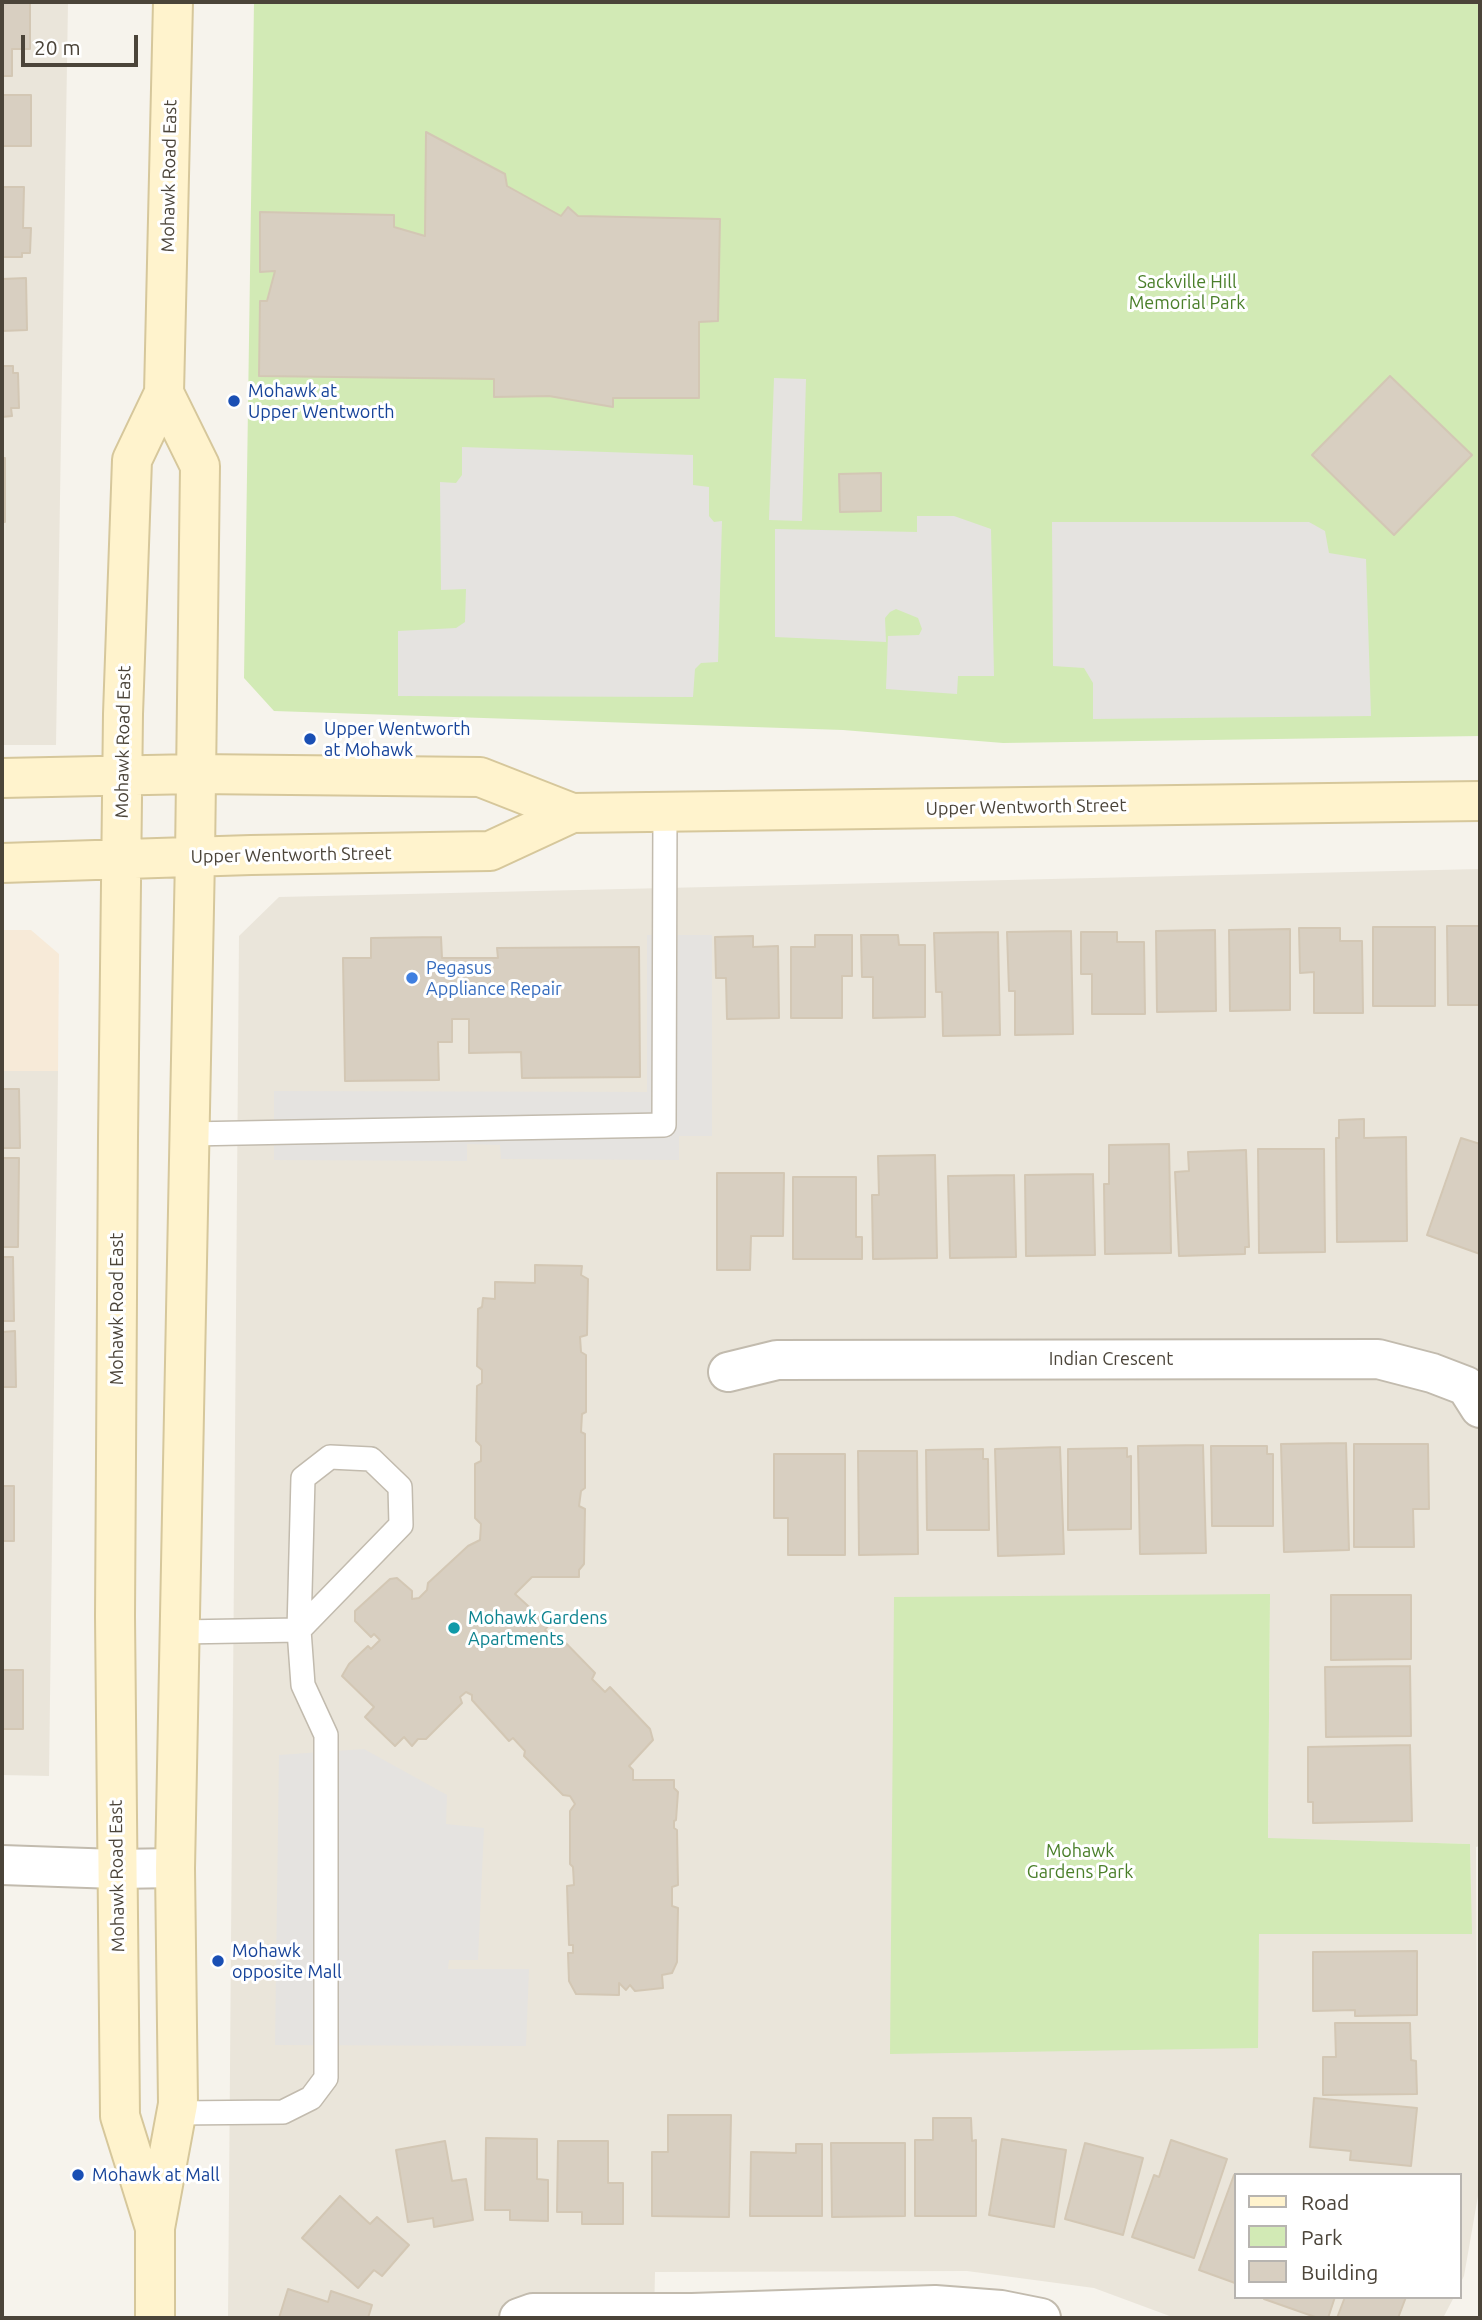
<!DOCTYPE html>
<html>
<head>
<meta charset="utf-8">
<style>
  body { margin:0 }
  #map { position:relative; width:1482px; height:2320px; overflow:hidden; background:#f6f3ec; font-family:Ubuntu,sans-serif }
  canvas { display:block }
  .frame { position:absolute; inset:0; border:4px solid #4b4439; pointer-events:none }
  .legend { position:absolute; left:1234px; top:2173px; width:228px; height:126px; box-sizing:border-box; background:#fff; border:2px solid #b7b4b0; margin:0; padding:9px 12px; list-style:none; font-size:21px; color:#4b4439 }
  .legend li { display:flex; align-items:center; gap:14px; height:35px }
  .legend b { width:35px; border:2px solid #b7b4b0 }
  .scale { position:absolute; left:21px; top:35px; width:117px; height:32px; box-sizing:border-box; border:4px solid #4b4439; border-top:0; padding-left:9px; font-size:21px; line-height:24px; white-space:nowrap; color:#4b4439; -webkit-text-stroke:5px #fff; paint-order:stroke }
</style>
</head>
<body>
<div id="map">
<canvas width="1482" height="2320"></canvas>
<div class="frame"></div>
<ul class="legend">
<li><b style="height:9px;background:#fff3cd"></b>Road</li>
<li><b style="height:19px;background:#d2eab5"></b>Park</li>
<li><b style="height:19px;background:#d8cfc1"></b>Building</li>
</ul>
<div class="scale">20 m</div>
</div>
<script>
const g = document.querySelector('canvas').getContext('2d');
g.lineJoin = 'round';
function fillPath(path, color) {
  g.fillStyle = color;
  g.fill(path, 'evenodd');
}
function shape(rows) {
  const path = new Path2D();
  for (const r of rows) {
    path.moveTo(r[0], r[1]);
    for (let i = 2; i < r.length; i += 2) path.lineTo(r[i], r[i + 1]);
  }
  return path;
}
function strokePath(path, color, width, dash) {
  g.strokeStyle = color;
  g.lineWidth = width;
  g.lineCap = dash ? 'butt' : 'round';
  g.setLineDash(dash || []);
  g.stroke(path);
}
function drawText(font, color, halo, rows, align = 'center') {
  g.font = font + ' Ubuntu,sans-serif';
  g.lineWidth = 6;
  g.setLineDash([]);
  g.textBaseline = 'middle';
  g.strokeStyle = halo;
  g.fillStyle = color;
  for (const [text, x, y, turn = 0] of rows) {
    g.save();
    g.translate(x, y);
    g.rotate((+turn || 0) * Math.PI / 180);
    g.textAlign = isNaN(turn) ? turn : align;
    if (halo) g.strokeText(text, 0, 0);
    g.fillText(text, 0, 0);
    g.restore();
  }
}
fillPath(shape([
  [2,2,68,2,56,745,2,745],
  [1480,869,1480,1846,1476,1847,1478,2196,1464,2276,1459,2286,1459,2175,1235,2175,1235,2297,1454,2297,1443,2318,1175,2318,1094,2288,967,2271,655,2272,654,2318,228,2318,239,936,279,897],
  [1270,1594,1268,1839,1470,1844,1471,1934,1259,1934],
  [2,1071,58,1071,49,1776,2,1775]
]), '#eae5da');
fillPath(shape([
  [2,930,31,930,59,954,58,1071,2,1071]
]), '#f7ead8');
fillPath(shape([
  [254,2,1480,2,1480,736,1003,743,843,730,274,711,244,678],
  [1270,1594,1268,1838,1470,1844,1472,1934,1259,1934,1258,2048,890,2054,894,1597]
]), '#d2eab5');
fillPath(shape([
  [774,378,806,379,802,521,769,520],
  [462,447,693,455,693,485,709,487,709,516,714,522,722,521,718,662,701,663,695,669,693,697,398,696,398,631,456,628,465,622,466,589,441,590,440,482,456,483,462,475],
  [917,516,954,516,991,529,994,676,958,676,957,694,886,689,888,636,919,635,922,629,918,618,896,609,890,612,885,618,886,642,775,637,775,529,917,532],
  [1052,522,1309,522,1325,531,1329,553,1366,559,1371,716,1093,719,1093,683,1084,668,1053,666],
  [647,935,712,935,712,1136,679,1136,679,1160,501,1159,500,1145,467,1144,467,1161,274,1160,274,1091,647,1092],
  [364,1749,447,1795,446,1824,484,1828,478,1960,449,1960,448,1969,529,1969,526,2046,275,2045,279,1755]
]), '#e5e3e0');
const building = shape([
  [2,2,30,2,30,49,12,49,12,76,2,76,2,2],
  [2,95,31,95,31,146,2,146,2,95],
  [426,132,505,174,507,186,561,216,568,207,578,216,720,219,718,321,699,322,699,398,613,398,613,407,549,396,494,397,494,379,259,376,260,301,267,301,275,271,260,272,260,212,394,215,394,227,425,236,426,132],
  [2,187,24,187,23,228,31,228,30,253,22,253,22,257,2,257,2,187],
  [26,278,27,330,2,331,2,279,26,278],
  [2,366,13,366,13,373,18,373,19,408,11,408,12,416,2,417,2,366],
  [1390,376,1472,455,1394,535,1312,455,1390,376],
  [2,458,5,458,5,522,2,522,2,458],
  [881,473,881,511,840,512,839,474,881,473],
  [1447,926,1480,926,1480,1005,1448,1005,1447,926],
  [1373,927,1435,927,1435,1006,1373,1006,1373,927],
  [1299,928,1340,928,1340,941,1362,941,1363,1013,1314,1013,1314,972,1300,973,1299,928],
  [1290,929,1290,1010,1230,1011,1229,930,1290,929],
  [1215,930,1216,1011,1157,1012,1156,931,1215,930],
  [1071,931,1073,1034,1015,1035,1015,991,1009,991,1007,932,1071,931],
  [998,932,1000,1035,943,1036,942,992,936,992,934,933,998,932],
  [1081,932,1117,932,1117,942,1144,942,1145,1014,1092,1014,1092,974,1081,974,1081,932],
  [2,935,3,935,2,1043,2,935],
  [815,935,852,935,852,976,842,976,842,1018,791,1018,791,947,815,947,815,935],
  [861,935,898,935,899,945,925,945,925,1017,873,1018,873,977,862,977,861,935],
  [753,936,753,947,778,946,779,1018,727,1019,726,978,716,978,715,937,753,936],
  [441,937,442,958,498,958,497,948,639,947,640,1077,522,1078,521,1052,469,1053,469,1019,452,1019,452,1042,438,1042,439,1080,345,1081,343,958,371,958,371,938,441,937],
  [2,1089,19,1089,20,1148,2,1148,2,1089],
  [1364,1119,1364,1138,1406,1137,1407,1241,1337,1242,1336,1138,1339,1138,1339,1120,1364,1119],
  [1461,1138,1480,1144,1480,1254,1427,1235,1461,1138],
  [1169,1144,1171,1253,1105,1254,1104,1184,1109,1184,1109,1145,1169,1144],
  [1258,1149,1324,1149,1325,1252,1259,1253,1258,1149],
  [1246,1150,1249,1247,1245,1247,1245,1254,1179,1256,1175,1172,1189,1171,1188,1152,1246,1150],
  [935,1155,937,1258,873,1259,872,1195,879,1195,878,1156,935,1155],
  [2,1158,19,1158,18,1247,2,1247,2,1158],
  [717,1173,784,1173,783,1236,751,1236,750,1270,717,1270,717,1173],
  [1093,1174,1095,1255,1026,1256,1025,1175,1093,1174],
  [1014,1175,1016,1257,950,1258,948,1176,1014,1175],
  [793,1177,856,1177,856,1237,862,1237,862,1259,793,1259,793,1177],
  [2,1257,13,1257,14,1321,2,1321,2,1257],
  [535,1265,582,1266,581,1275,588,1279,587,1335,580,1337,581,1352,586,1355,586,1412,582,1414,581,1432,585,1434,585,1488,581,1491,579,1506,585,1509,584,1564,579,1570,579,1577,532,1577,515,1594,549,1625,545,1630,552,1637,557,1634,595,1673,592,1679,605,1692,610,1687,650,1729,653,1740,629,1766,633,1770,633,1780,674,1780,674,1788,678,1792,676,1820,674,1821,674,1828,677,1830,678,1885,672,1887,672,1906,678,1908,677,1962,672,1973,662,1975,663,1988,635,1991,630,1985,626,1990,619,1983,619,1995,576,1994,569,1981,568,1953,573,1953,573,1945,569,1945,567,1886,574,1885,573,1867,570,1864,570,1811,575,1804,570,1796,563,1795,524,1756,525,1751,513,1738,509,1741,472,1700,472,1695,466,1692,460,1697,462,1703,426,1739,418,1739,412,1746,404,1737,395,1746,365,1717,374,1707,342,1676,349,1664,368,1646,371,1649,380,1640,374,1634,371,1637,355,1621,355,1611,390,1579,397,1578,412,1591,412,1599,419,1598,427,1590,428,1583,468,1546,480,1540,481,1524,475,1518,475,1464,481,1461,481,1446,476,1441,477,1386,482,1383,482,1370,477,1366,478,1309,482,1307,483,1298,495,1299,495,1282,535,1283,535,1265],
  [15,1331,16,1387,2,1387,2,1332,15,1331],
  [1346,1443,1349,1550,1284,1552,1281,1444,1346,1443],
  [1354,1444,1428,1444,1429,1509,1413,1509,1414,1547,1354,1547,1354,1444],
  [1203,1445,1206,1553,1140,1554,1138,1446,1203,1445],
  [1211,1446,1267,1446,1267,1454,1273,1454,1273,1526,1212,1526,1211,1446],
  [1060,1447,1064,1554,998,1556,995,1449,1060,1447],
  [1127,1448,1127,1457,1131,1456,1131,1529,1068,1530,1068,1449,1127,1448],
  [983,1449,983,1459,988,1459,989,1530,927,1530,926,1450,983,1449],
  [858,1451,917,1451,918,1554,859,1555,858,1451],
  [774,1454,845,1454,845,1555,788,1555,788,1518,774,1518,774,1454],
  [2,1486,14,1486,14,1541,2,1541,2,1486],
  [1331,1595,1411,1595,1411,1659,1331,1660,1331,1595],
  [1410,1666,1411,1736,1326,1737,1325,1667,1410,1666],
  [2,1670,23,1670,23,1729,2,1729,2,1670],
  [1410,1745,1412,1821,1313,1823,1313,1802,1308,1802,1308,1747,1410,1745],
  [1417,1951,1417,2015,1355,2016,1355,2010,1313,2011,1313,1952,1417,1951],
  [1335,2023,1410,2023,1411,2060,1416,2061,1417,2094,1323,2095,1323,2057,1336,2057,1335,2023],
  [1314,2098,1417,2108,1411,2166,1350,2160,1351,2151,1310,2147,1314,2098],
  [668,2115,731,2115,729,2217,652,2216,652,2152,668,2152,668,2115],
  [933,2118,971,2118,972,2141,976,2140,976,2216,915,2216,915,2140,933,2140,933,2118],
  [486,2138,537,2139,537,2179,548,2180,548,2221,510,2220,510,2210,485,2210,486,2138],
  [1002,2139,1066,2150,1054,2227,989,2215,1002,2139],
  [1171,2140,1227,2159,1194,2258,1132,2237,1154,2175,1159,2177,1171,2140],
  [445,2141,452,2181,466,2179,473,2220,434,2227,433,2218,408,2222,396,2150,445,2141],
  [558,2141,608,2141,608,2183,623,2183,623,2224,582,2224,582,2212,557,2212,558,2141],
  [831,2143,905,2143,905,2216,832,2217,831,2143],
  [1085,2143,1143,2158,1123,2235,1065,2219,1085,2143],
  [796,2144,822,2144,822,2216,750,2216,751,2152,796,2153,796,2144],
  [1234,2175,1235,2175,1235,2283,1199,2270,1234,2175],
  [340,2196,370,2224,377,2217,409,2245,382,2276,374,2270,358,2288,302,2238,340,2196],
  [288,2289,328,2302,331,2291,372,2305,368,2318,279,2318,288,2289],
  [1265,2297,1335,2297,1328,2318,1318,2318,1264,2299,1265,2297],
  [1345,2297,1406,2297,1398,2318,1337,2318,1345,2297]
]);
fillPath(building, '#d8cfc1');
strokePath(building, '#d3c7b4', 2);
const lane = shape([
  [189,1134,664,1125,665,811],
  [176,2113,283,2112,311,2098,326,2078,326,1735,303,1685,299,1630,303,1478,330,1457,371,1459,400,1487,401,1525,299,1630,180,1632]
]);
const street = shape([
  [728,1372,777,1360,1378,1359,1432,1373,1466,1386,1480,1408],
  [2,1865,116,1869,175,1868],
  [519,2318,533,2313,692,2313,935,2305,1001,2310,1041,2318]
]);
const secondary = shape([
  [2,778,196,774,480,777,572,813,1480,801],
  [2,863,251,855,490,851,572,813],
  [155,2228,120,2116,115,1616,118,1137,123,714,132,460,164,393,173,2],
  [155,2318,155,2228,178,2104,175,1868,195,857,200,466,164,393]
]);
strokePath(lane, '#c2bbae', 26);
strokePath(street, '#c2bbae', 42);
strokePath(secondary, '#d6c79b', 42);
strokePath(lane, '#fff', 23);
strokePath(street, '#fff', 38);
strokePath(secondary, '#fff3cd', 38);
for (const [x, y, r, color] of [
  [234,401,7,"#1a4fb4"],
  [310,739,7,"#1a4fb4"],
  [412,978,7,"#3f7fe0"],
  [454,1628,7,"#0f9aa8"],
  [218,1961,7,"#1a4fb4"],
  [78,2175,7,"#1a4fb4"]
]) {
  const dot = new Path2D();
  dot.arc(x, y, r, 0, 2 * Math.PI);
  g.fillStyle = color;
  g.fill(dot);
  strokePath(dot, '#fff', 2.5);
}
drawText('18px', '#4b4439', '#fff', [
  ["Mohawk Road East",169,176,-89],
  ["Mohawk Road East",123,742,-89],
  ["Upper Wentworth Street",1026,807,-1],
  ["Upper Wentworth Street",291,855,-1],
  ["Mohawk Road East",117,1309,-90],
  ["Indian Crescent",1111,1359],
  ["Mohawk Road East",117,1876,-91]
]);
drawText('18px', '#4a7f2a', '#fff', [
  ["Sackville Hill",1187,282],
  ["Memorial Park",1187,303],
  ["Mohawk",1080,1851],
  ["Gardens Park",1080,1872]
]);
drawText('18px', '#164399', '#fff', [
  ["Mohawk at",248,391],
  ["Upper Wentworth",248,412],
  ["Upper Wentworth",324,729],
  ["at Mohawk",324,750],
  ["Mohawk",232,1951],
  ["opposite Mall",232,1972],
  ["Mohawk at Mall",92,2175]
], 'left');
drawText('18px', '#366cbe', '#fff', [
  ["Pegasus",426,968],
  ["Appliance Repair",426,989]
], 'left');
drawText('18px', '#0d838f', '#fff', [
  ["Mohawk Gardens",468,1618],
  ["Apartments",468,1639]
], 'left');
</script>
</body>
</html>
